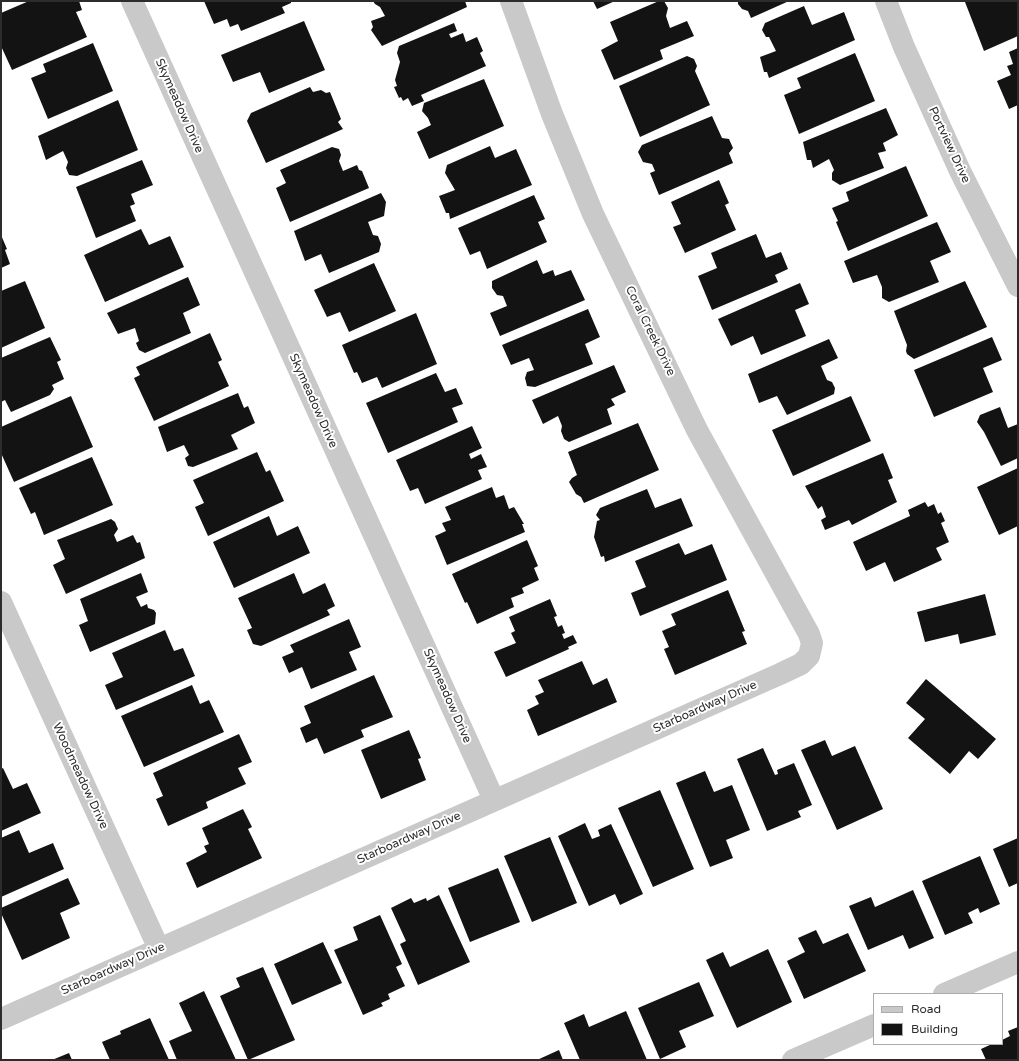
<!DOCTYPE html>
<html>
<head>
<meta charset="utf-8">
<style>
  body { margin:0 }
  #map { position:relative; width:1019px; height:1061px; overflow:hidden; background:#fff; font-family:"Varela Round",sans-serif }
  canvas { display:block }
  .frame { position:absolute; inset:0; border:2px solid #2c2c2c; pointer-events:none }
  .legend { position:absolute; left:873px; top:993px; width:130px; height:52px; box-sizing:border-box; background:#fff; border:1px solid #ababab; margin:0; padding:5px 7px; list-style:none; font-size:12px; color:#2c2c2c }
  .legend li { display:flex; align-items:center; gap:8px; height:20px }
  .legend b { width:20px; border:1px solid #ababab }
</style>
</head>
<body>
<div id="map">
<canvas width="1019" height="1061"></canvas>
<div class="frame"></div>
<ul class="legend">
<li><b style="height:5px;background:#c9c9c9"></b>Road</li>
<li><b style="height:11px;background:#131313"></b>Building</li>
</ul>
</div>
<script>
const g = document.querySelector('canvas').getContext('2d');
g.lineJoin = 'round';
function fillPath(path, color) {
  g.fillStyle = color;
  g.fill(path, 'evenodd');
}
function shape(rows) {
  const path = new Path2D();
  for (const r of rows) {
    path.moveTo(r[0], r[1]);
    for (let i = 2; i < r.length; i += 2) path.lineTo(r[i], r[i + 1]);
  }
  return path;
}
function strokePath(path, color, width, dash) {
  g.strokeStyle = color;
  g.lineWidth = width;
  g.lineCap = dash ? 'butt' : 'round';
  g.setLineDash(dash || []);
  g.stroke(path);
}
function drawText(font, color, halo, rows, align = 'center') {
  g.font = font + ' "Varela Round",sans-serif';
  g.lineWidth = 4;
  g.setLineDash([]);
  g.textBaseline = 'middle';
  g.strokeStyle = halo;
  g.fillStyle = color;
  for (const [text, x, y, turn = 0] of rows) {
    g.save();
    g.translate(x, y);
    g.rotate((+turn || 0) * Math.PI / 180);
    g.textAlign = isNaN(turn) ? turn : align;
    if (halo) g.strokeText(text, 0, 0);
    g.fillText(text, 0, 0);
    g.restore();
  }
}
fillPath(shape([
  [29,1,79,1,82,10,76,12,87,37,12,70,1,46,1,13],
  [204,1,291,1,291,3,282,7,285,13,241,31,238,24,230,27,227,19,214,24],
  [373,1,465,1,467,7,382,46,371,30,373,27,371,21,385,16,380,7,375,4],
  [593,1,615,1,597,9],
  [659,1,664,1,668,8,666,16,670,28,687,21,694,36,660,50,663,59,614,80,601,50,618,41,610,22],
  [738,1,789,1,751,18,748,11,742,9,738,4],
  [968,1,1018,1,1018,36,984,51,965,2],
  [804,6,812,25,844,12,855,40,769,78,767,72,764,72,760,57,776,51,769,37,766,37,762,30,765,23],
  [304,21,325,70,269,93,260,72,233,82,221,55],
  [454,23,457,31,449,34,451,38,463,33,466,42,477,37,483,51,480,53,486,66,421,95,424,101,412,106,408,98,403,101,401,97,399,98,394,87,397,86,395,80,400,62,397,53,399,46],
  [93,43,113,91,48,119,31,78,46,72,43,64],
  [1018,48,1018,105,1009,109,997,81,1011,75,1007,66,1013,64,1009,52],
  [855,53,875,101,799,134,784,95,801,88,797,78],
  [687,56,694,59,697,66,695,71,710,105,640,137,619,86],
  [484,79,504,126,429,159,417,132,431,125,428,118,422,111,424,103],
  [310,87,313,92,321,90,326,93,330,92,341,119,338,122,343,129,266,163,247,121,251,113],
  [118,100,138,150,77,176,69,175,66,168,68,162,63,151,46,160,38,136],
  [886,108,898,135,883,143,886,151,878,153,884,168,840,185,832,180,832,173,834,170,829,159,813,168,811,160,807,160,803,142],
  [712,116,722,138,729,139,733,148,729,153,733,163,659,195,650,173,655,171,652,164,643,162,638,152,642,145],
  [490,146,495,158,516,149,532,185,450,219,449,213,446,213,439,196,455,190,445,173,447,165],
  [332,147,339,149,341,155,339,161,343,171,357,165,359,170,362,171,369,188,290,222,276,188,286,183,280,170],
  [142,160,153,185,131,194,135,204,130,206,136,221,96,238,76,187],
  [906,166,928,216,848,251,836,222,838,221,832,208,849,201,846,192],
  [719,180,729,203,725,205,736,230,685,253,673,227,681,224,671,202],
  [381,193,386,202,384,216,368,222,373,235,378,236,381,244,379,252,329,273,321,254,305,261,294,231],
  [534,195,545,219,538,222,547,242,487,269,480,251,470,255,458,228],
  [937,222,951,252,930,261,939,282,889,302,882,298,882,287,877,275,853,283,844,261],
  [141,229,149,245,170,236,184,267,105,302,84,255],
  [756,234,766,258,781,252,788,269,775,275,778,282,712,310,698,276,717,268,711,253],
  [1,235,7,249,5,250,10,264,1,268],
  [537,260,543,274,553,270,555,276,571,270,585,300,500,336,490,313,507,306,503,296,497,295,492,288,492,281],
  [374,263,396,311,349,332,340,312,327,317,314,290],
  [188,277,200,305,183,313,191,333,145,353,139,350,136,343,139,341,135,328,118,334,107,313],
  [25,281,45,328,1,348,1,291],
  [965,281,987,327,914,359,907,354,906,351,907,345,894,311],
  [800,283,809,304,795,310,806,336,761,355,753,336,731,346,718,319],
  [588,309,600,337,585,344,593,364,535,387,527,386,525,378,527,372,534,370,529,358,511,365,502,345],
  [416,313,437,364,382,388,377,377,362,383,357,372,354,373,342,345],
  [210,333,222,360,218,362,229,386,154,421,134,378,140,375,136,367],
  [50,337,61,360,57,362,64,379,52,385,54,389,50,395,11,412,5,400,1,402,1,358],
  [992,337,1002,360,983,368,993,392,934,417,914,370],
  [829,339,838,358,821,366,827,380,832,382,835,388,834,394,787,415,777,396,759,403,748,374],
  [614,365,626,392,611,399,615,405,607,409,612,424,569,442,564,439,561,431,562,426,558,416,543,424,532,400],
  [436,373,445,392,456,388,463,404,452,408,458,422,388,453,366,403],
  [238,393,244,408,248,406,255,423,231,435,238,449,193,467,188,466,185,458,189,455,184,445,167,452,158,427],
  [71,396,93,447,14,482,1,453,1,427],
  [851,396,871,441,793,476,772,430],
  [1000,407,1008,428,1018,424,1018,458,1001,466,984,432,977,422,980,415],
  [638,423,659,470,584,503,581,497,576,494,569,482,572,478,577,475,568,452],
  [472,426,482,448,469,454,471,459,481,454,487,467,478,470,482,479,425,504,418,488,410,491,396,460],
  [257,452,266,472,270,470,284,501,208,536,195,507,204,503,193,480],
  [883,453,893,478,888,480,897,502,852,525,849,520,825,530,821,520,826,517,822,506,818,509,805,486],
  [92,457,113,505,44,535,35,512,31,514,19,488],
  [1018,468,1018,526,999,535,977,487],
  [492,487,496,498,504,495,509,509,514,507,524,524,522,524,525,532,447,565,435,536,446,531,442,523,451,520,445,507],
  [647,489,655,508,681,498,693,526,605,562,604,556,601,557,594,537,597,521,600,520,596,515,600,508],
  [925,502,928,507,934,504,938,514,941,512,945,521,941,523,949,542,936,548,942,560,894,582,885,562,866,571,853,542,910,516,908,510],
  [269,516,277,536,298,526,310,553,234,588,213,542],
  [111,519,115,522,118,529,114,535,117,542,133,535,137,543,140,542,145,558,66,594,53,565,65,559,57,540],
  [527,540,538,566,534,568,539,580,522,588,524,593,511,598,514,607,477,624,467,602,465,603,452,574],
  [679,543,685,555,712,544,727,580,640,616,631,593,646,587,635,561],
  [141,573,148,592,136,597,141,607,147,604,148,608,154,610,156,613,155,624,90,652,79,625,88,621,80,599],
  [294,573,303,594,325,583,335,606,327,610,330,615,261,646,253,644,247,630,252,628,238,598],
  [728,590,745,631,742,632,747,644,675,675,664,649,669,647,662,631,676,625,671,614],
  [985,594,996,635,960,644,958,634,925,642,917,612],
  [550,599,557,616,554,617,558,627,562,625,565,633,562,634,564,639,573,635,577,643,568,647,569,649,506,677,494,652,516,643,511,633,515,631,509,617],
  [349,619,361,647,349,652,357,670,311,689,302,667,289,673,282,657,294,652,290,645],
  [165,630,174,651,183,648,195,676,116,710,105,685,123,677,112,653],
  [582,661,593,685,607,678,617,702,538,736,527,710,539,704,535,696,544,692,538,680],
  [374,675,393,717,361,730,364,737,324,754,317,738,306,743,300,728,311,723,304,706],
  [926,679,996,739,978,759,969,751,950,774,908,738,925,719,906,703],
  [192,685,200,704,209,700,224,732,144,767,121,716],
  [409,730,421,758,418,759,426,780,381,799,361,750],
  [239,734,252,762,238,768,246,784,206,802,208,808,168,826,156,799,163,796,153,773],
  [825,740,832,756,855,746,883,809,837,830,801,750],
  [763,748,775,775,778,774,777,770,794,763,812,805,798,811,801,817,767,831,737,759],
  [3,768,13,789,27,783,41,813,1,831,1,769],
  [705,771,714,792,732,785,750,830,726,840,733,858,710,867,676,783],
  [660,790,694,869,653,887,618,808],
  [243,809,252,827,248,829,262,858,197,888,186,863,207,852,204,846,209,844,202,828],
  [585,823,592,839,600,836,598,830,611,824,643,894,620,905,615,894,589,906,558,836],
  [19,830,29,853,53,843,64,869,1,897,1,838],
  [550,837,577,903,532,922,504,856],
  [1018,838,1018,883,1009,887,993,849],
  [980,856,1000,904,980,913,978,908,968,913,973,923,945,935,922,881],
  [498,868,520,922,470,942,448,888],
  [68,878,80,904,60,913,70,938,22,960,1,913,1,908],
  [913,890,934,938,909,949,903,935,868,950,849,906,871,897,875,907],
  [439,895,470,962,418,985,400,944,406,941,391,908,411,898,414,903,426,898,427,901],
  [380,915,402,964,396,967,405,986,388,994,390,999,381,1003,383,1006,363,1015,334,950,358,940,353,927],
  [816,930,823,944,848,933,866,971,804,999,787,961,805,952,798,938],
  [323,942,342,983,292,1005,274,964],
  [768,949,792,1002,737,1028,706,960,723,952,730,967],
  [263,967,295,1040,248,1060,220,996,240,987,236,978],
  [699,982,714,1016,679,1031,686,1047,660,1059,638,1008],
  [204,991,236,1060,177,1060,169,1041,192,1031,179,1003],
  [626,1011,647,1060,580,1060,564,1023,584,1014,589,1027],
  [150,1018,169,1060,110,1060,102,1042,121,1034,120,1031],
  [1018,1027,1018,1060,986,1060,981,1049,992,1044,1002,1044,1002,1040,1010,1036,1008,1031],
  [559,1050,563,1060,537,1060],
  [69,1053,72,1060,52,1060]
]), '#131313');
strokePath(shape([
  [132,1,494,800],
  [886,1,904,47,960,171,1018,286],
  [1,602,159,949],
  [944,994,1018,962],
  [1,1019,780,674,801,664,809,656,812,643,809,634,697,430,593,214,552,114,511,1],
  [793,1060,874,1025]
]), '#c9c9c9', 22);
drawText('12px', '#2c2c2c', '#fff', [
  ["Skymeadow Drive",179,106,66],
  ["Portview Drive",949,145,65],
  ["Coral Creek Drive",650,331,64],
  ["Skymeadow Drive",313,401,66],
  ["Skymeadow Drive",447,696,66],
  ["Starboardway Drive",705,707,-24],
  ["Woodmeadow Drive",80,776,65],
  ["Starboardway Drive",409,838,-24],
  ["Starboardway Drive",113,969,-24]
]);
</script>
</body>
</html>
